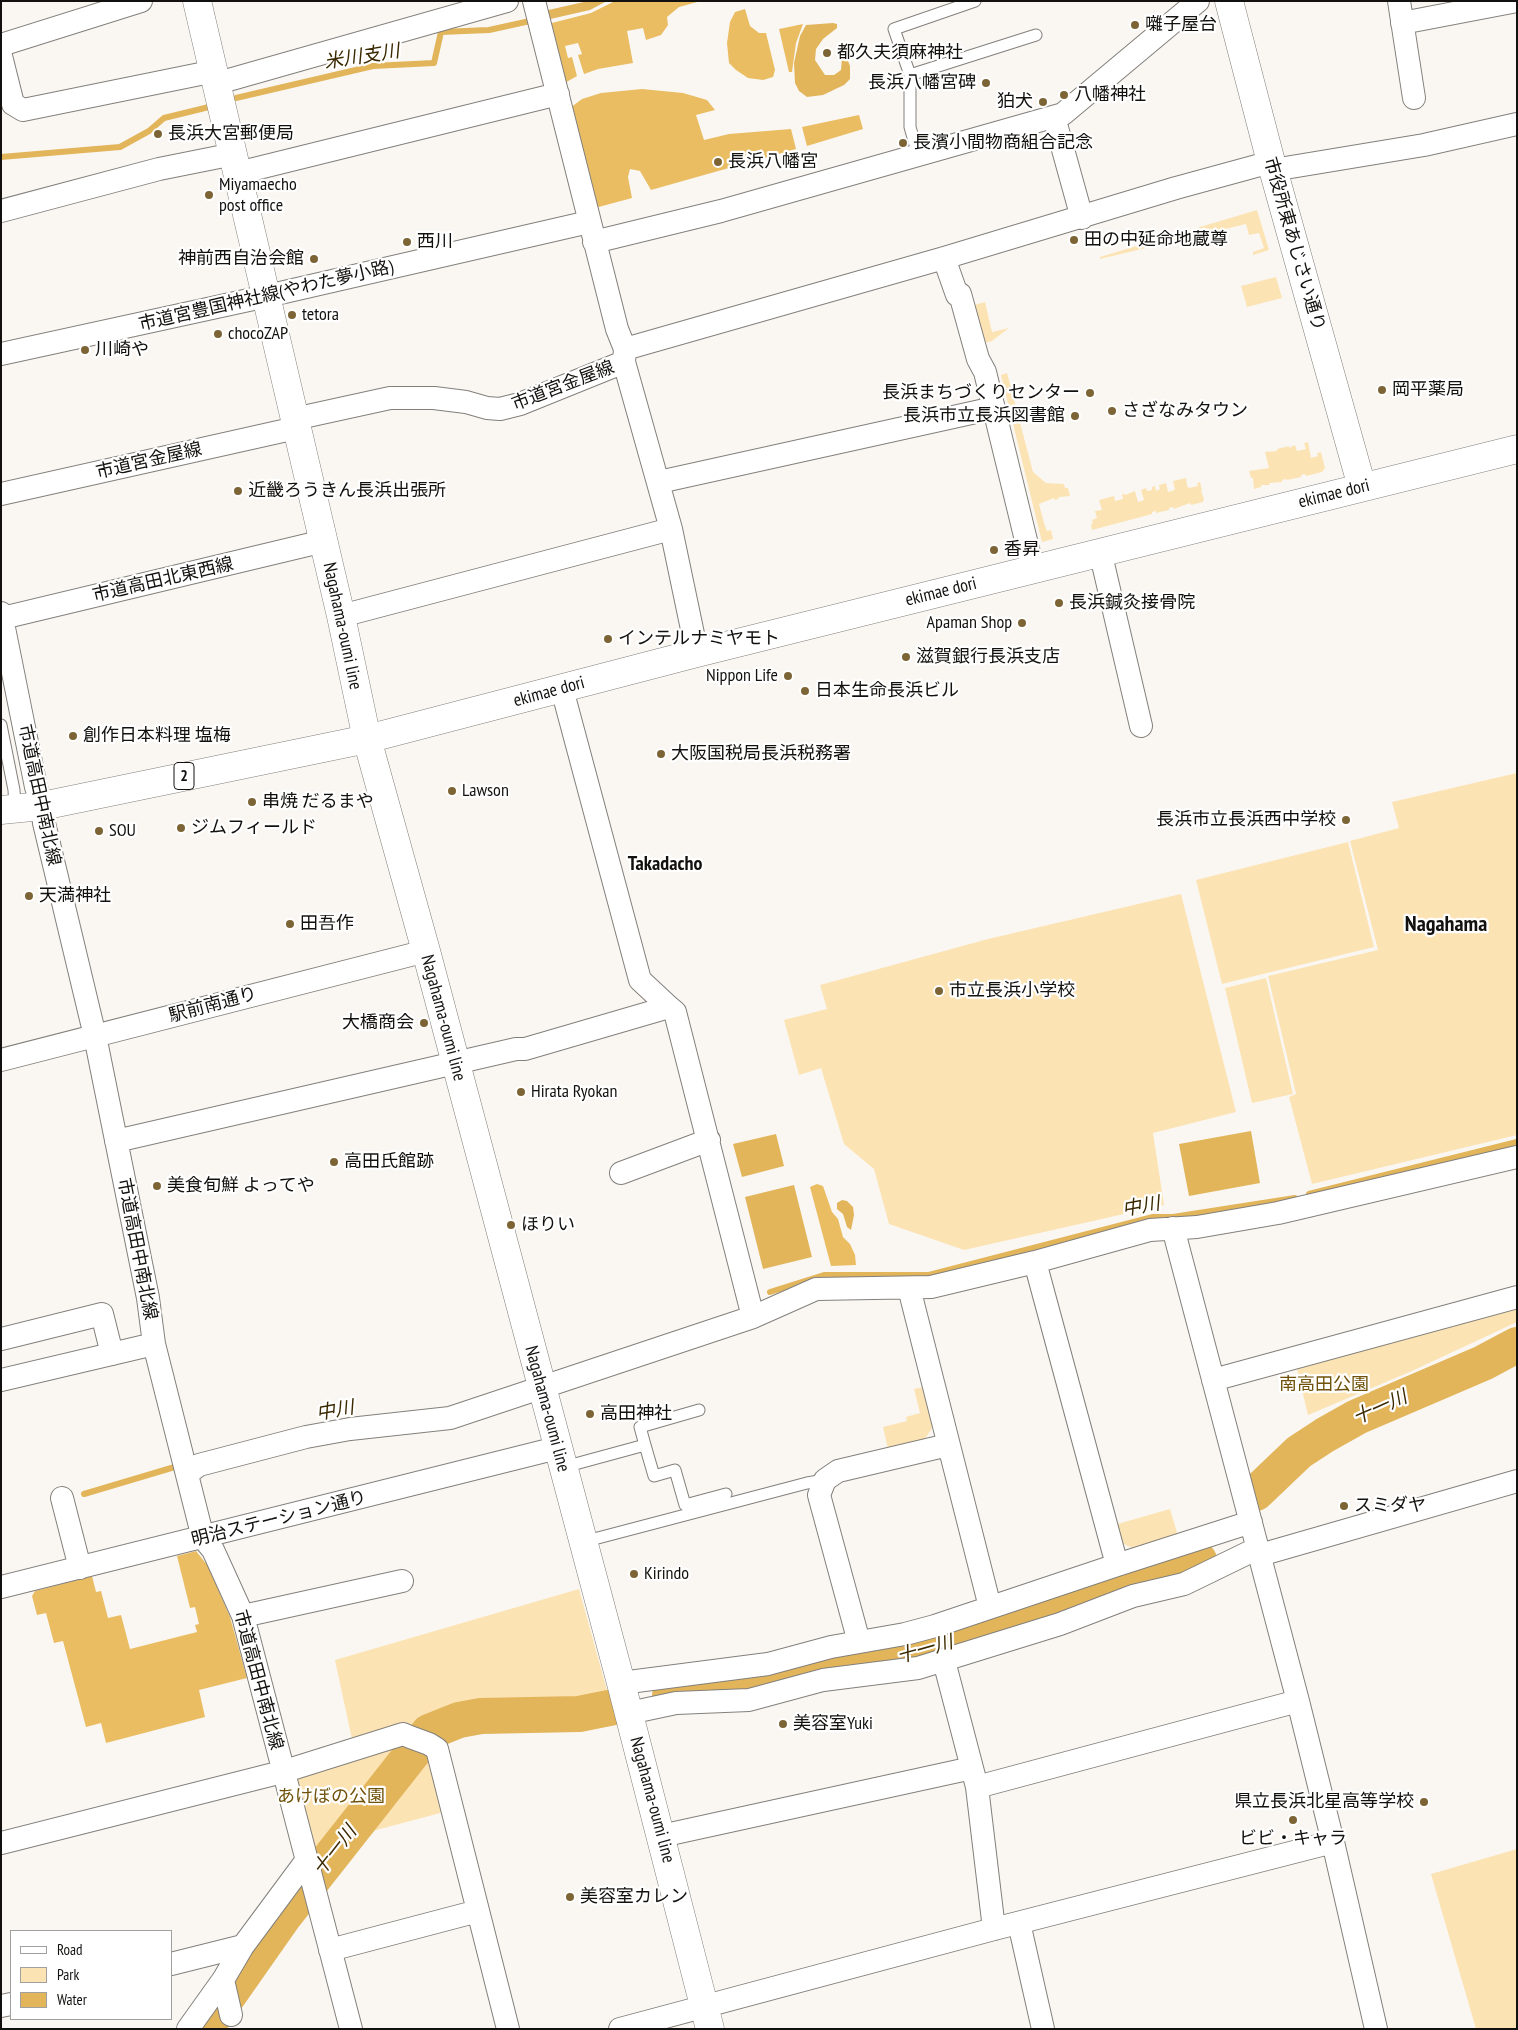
<!DOCTYPE html>
<html>
<head>
<meta charset="utf-8">
<style>
  body { margin:0 }
  #map { position:relative; width:1518px; height:2030px; overflow:hidden; background:#faf7f3; font-family:"PT Sans Narrow",sans-serif }
  canvas { display:block }
  .frame { position:absolute; inset:0; border:2px solid #12110f; pointer-events:none }
  .legend { position:absolute; left:10px; top:1930px; width:162px; height:90px; box-sizing:border-box; background:#fff; border:1px solid #a0a09f; margin:0; padding:6px 9px; list-style:none; font-size:15px; color:#12110f }
  .legend li { display:flex; align-items:center; gap:10px; height:25px }
  .legend b { width:25px; border:1px solid #a0a09f }
</style>
</head>
<body>
<div id="map">
<canvas width="1518" height="2030"></canvas>
<div class="frame"></div>
<ul class="legend">
<li><b style="height:6px;background:#fff"></b>Road</li>
<li><b style="height:14px;background:#fce3b3"></b>Park</li>
<li><b style="height:14px;background:#e2b55b"></b>Water</li>
</ul>
</div>
<script>
const g = document.querySelector('canvas').getContext('2d');
g.lineJoin = 'round';
function fillPath(path, color) {
  g.fillStyle = color;
  g.fill(path, 'evenodd');
}
function shape(rows) {
  const path = new Path2D();
  for (const r of rows) {
    path.moveTo(r[0], r[1]);
    for (let i = 2; i < r.length; i += 2) path.lineTo(r[i], r[i + 1]);
  }
  return path;
}
function strokePath(path, color, width, dash) {
  g.strokeStyle = color;
  g.lineWidth = width;
  g.lineCap = dash ? 'butt' : 'round';
  g.setLineDash(dash || []);
  g.stroke(path);
}
function drawText(font, color, halo, rows, align = 'center') {
  g.font = font + ' "PT Sans Narrow","Noto Sans JP",sans-serif';
  g.lineWidth = 4.5;
  g.setLineDash([]);
  g.textBaseline = 'middle';
  g.strokeStyle = halo;
  g.fillStyle = color;
  for (const [text, x, y, turn = 0] of rows) {
    g.save();
    g.translate(x, y);
    g.rotate((+turn || 0) * Math.PI / 180);
    g.textAlign = isNaN(turn) ? turn : align;
    if (halo) g.strokeText(text, 0, 0);
    g.fillText(text, 0, 0);
    g.restore();
  }
}
fillPath(shape([
  [1257,210,1269,250,1253,255,1253,252,1264,248,1259,233,1249,235,1246,224,1100,259,1100,257],
  [1276,277,1282,298,1247,307,1241,286],
  [985,302,992,332,1009,328,992,341,981,344,971,306],
  [1007,373,1033,472,1046,483,1064,484,1065,488,1068,488,1070,496,1059,497,1058,499,1055,500,1054,498,1039,504,1044,523,1047,531,1051,530,1053,539,1042,542,1001,375],
  [1308,442,1311,458,1318,456,1317,453,1321,452,1325,468,1322,472,1306,476,1305,474,1301,475,1301,477,1287,480,1286,479,1282,480,1282,482,1269,483,1270,485,1261,485,1261,487,1254,489,1253,478,1251,478,1249,471,1269,468,1265,452,1277,451,1277,449,1289,446,1289,448,1295,445,1297,451,1306,449,1304,443],
  [1186,478,1187,486,1189,488,1198,486,1197,483,1200,482,1202,491,1201,491,1204,499,1203,502,1191,505,1190,503,1174,509,1173,507,1169,508,1169,510,1156,513,1156,511,1152,512,1152,514,1092,530,1091,524,1093,523,1092,520,1097,518,1095,511,1102,510,1099,500,1114,496,1115,501,1123,499,1122,494,1124,494,1125,495,1135,491,1138,502,1144,500,1141,490,1146,488,1147,491,1152,490,1152,487,1155,486,1156,491,1160,489,1159,485,1166,483,1168,492,1175,490,1173,481],
  [1517,773,1517,1135,1312,1184,1289,1097,1296,1094,1268,976,1378,950,1350,841,1399,828,1392,802],
  [1348,842,1374,947,1222,984,1196,880],
  [1181,894,1236,1112,1153,1133,1164,1205,964,1250,889,1224,874,1169,844,1144,821,1068,799,1075,784,1020,827,1009,820,985,988,939],
  [1266,978,1293,1094,1252,1103,1225,988],
  [1517,1308,1517,1322,1412,1371,1308,1415,1297,1369],
  [924,1387,933,1424,931,1430,924,1440,888,1449,883,1427,907,1421,906,1417,920,1413,914,1389],
  [1170,1509,1178,1536,1132,1548,1118,1541,1114,1525],
  [579,1589,608,1694,588,1700,503,1701,441,1711,407,1730,353,1744,335,1660],
  [406,1744,409,1746,316,1865,295,1780,300,1773],
  [421,1750,430,1755,444,1812,354,1836],
  [1517,1849,1517,2029,1476,2029,1431,1874]
]), '#fce3b3');
fillPath(shape([
  [615,1,701,1,679,7,667,17,668,25,661,35,646,40,643,28,627,31,633,63,598,69,584,74,578,55,582,54,578,43,565,46,568,58,572,57,577,76,563,84,548,24,591,13],
  [745,9,750,26,759,33,766,33,775,70,773,77,763,80,748,78,736,70,729,63,727,43,730,22,735,12],
  [803,24,796,43,792,72,789,72,779,29],
  [642,89,683,93,707,100,715,110,696,115,704,140,729,134,791,129,796,149,651,190,640,171,630,169,628,177,632,198,595,208,570,108,582,99,601,93],
  [859,115,863,129,807,146,802,127],
  [817,1184,823,1186,832,1212,838,1219,843,1237,850,1244,855,1255,856,1265,831,1266,810,1187],
  [196,1551,208,1566,230,1617,247,1678,199,1690,205,1717,106,1743,101,1723,86,1727,63,1641,54,1643,46,1613,37,1615,32,1596,35,1591,92,1576,96,1592,101,1591,108,1618,121,1615,130,1649,197,1632,195,1625,199,1624,195,1607,190,1608,177,1556]
]), '#eabd63');
fillPath(shape([
  [588,1,607,1,590,10,546,20,544,11],
  [833,23,837,24,837,28,823,39,816,49,815,60,825,75,834,75,841,70,842,58,839,49,843,48,850,66,850,79,844,85,823,95,807,97,799,91,795,83,794,63,800,36,806,25],
  [1251,1131,1260,1183,1189,1196,1179,1144],
  [776,1134,784,1166,742,1177,733,1144],
  [794,1185,812,1257,763,1269,745,1197],
  [842,1200,847,1201,853,1207,854,1215,851,1230,847,1227,843,1214,837,1209,837,1203]
]), '#e2b55b');
strokePath(shape([
  [236,98,373,66,434,63,441,32,489,30,530,21],
  [1,157,120,147,149,131,164,118,209,107],
  [1309,1194,1517,1142],
  [770,1292,824,1275,929,1275,1153,1217,1173,1217,1295,1198],
  [84,1494,178,1466]
]), '#e2b55b', 6);
strokePath(shape([
  [1256,1493,1299,1452,1325,1435,1357,1417,1483,1363,1517,1345],
  [670,1696,755,1686,796,1675,918,1654,1199,1560],
  [205,2029,285,1915,429,1732,459,1720,481,1716,579,1714,614,1707]
]), '#e2b55b', 36);
const service = shape([
  [910,75,894,29,975,1],
  [918,155,910,127,910,75,1036,35],
  [1,725,14,790,15,809],
  [645,1445,654,1476,675,1470,685,1505,726,1494],
  [564,1467,645,1445,640,1427,699,1410],
  [594,1539,807,1483,825,1480]
]);
const minor = shape([
  [534,1,617,329,625,349,624,362,671,529,697,653],
  [1399,1,1414,98],
  [1402,23,1517,1],
  [1,45,141,1],
  [1,56,13,104,23,110,215,71],
  [218,83,507,1],
  [1054,117,1082,218],
  [1273,170,1424,145,1517,124],
  [238,173,558,94],
  [1,211,159,169,234,154],
  [594,242,721,211,1063,114,1198,1],
  [944,258,957,295,960,294,978,359,985,372,1033,569],
  [625,349,944,258,1176,188,1271,162],
  [1,354,267,296,589,222],
  [294,419,390,398,434,398,466,402,487,408,500,409,520,404,624,362],
  [659,482,994,408],
  [1,494,296,428],
  [1100,551,1141,726],
  [1,613,36,787,42,806,44,823,95,1036,148,1298,154,1344,203,1538,213,1550,243,1616,351,2029],
  [341,616,671,529],
  [2,618,324,541],
  [669,1007,675,1012,753,1317],
  [1,1060,426,951],
  [116,1141,516,1049,525,1049,669,1007,640,980,562,689],
  [621,1173,709,1140],
  [1173,1228,1298,1701,1333,1842,1376,2029],
  [1035,1262,1117,1565],
  [909,1288,990,1607],
  [1,1339,102,1314,112,1354],
  [1,1380,154,1344],
  [1213,1380,1517,1297],
  [188,1473,199,1465,306,1437,350,1429,450,1418,753,1317,816,1289,931,1287,1035,1262,1150,1230,1197,1227,1278,1213,1517,1157],
  [62,1498,80,1568],
  [1260,1555,1517,1481],
  [1,1587,557,1448],
  [243,1616,402,1581],
  [859,1642,819,1495,825,1480,838,1471,948,1445],
  [944,1661,977,1787,994,1929],
  [621,1683,768,1664,831,1647,905,1634,935,1626,1117,1565,1251,1522],
  [629,1713,676,1703,749,1700,823,1680,918,1668,1060,1624,1133,1596,1184,1584,1258,1548],
  [977,1787,1298,1701],
  [661,1836,972,1768],
  [1,1843,282,1772,403,1734,410,1737,429,1744,437,1749,508,2029],
  [1019,1923,1043,2029],
  [330,1950,478,1911],
  [171,1964,243,1946],
  [223,1980,231,2015],
  [1,2006,11,2004],
  [188,2029,223,1980,243,1946,306,1861],
  [620,2029,994,1929,1333,1842]
]);
const tertiary = shape([
  [1229,1,1271,162,1362,487]
]);
const secondary = shape([
  [197,1,341,616,367,739,426,951,621,1683,710,2029],
  [367,739,697,653,1517,449]
]);
const primary = shape([
  [1,810,42,806,367,739]
]);
strokePath(service, '#83807c', 13);
strokePath(minor, '#83807c', 24);
strokePath(tertiary, '#83807c', 29);
strokePath(secondary, '#83807c', 29);
strokePath(primary, '#83807c', 29);
strokePath(service, '#fff', 11);
strokePath(minor, '#fff', 22);
strokePath(tertiary, '#fff', 28);
strokePath(secondary, '#fff', 28);
strokePath(primary, '#fff', 28);
for (const [x, y, r, color] of [
  [1135,25,5,"#7c6435"],
  [827,53,5,"#7c6435"],
  [986,83,5,"#7c6435"],
  [1064,95,5,"#7c6435"],
  [1043,102,5,"#7c6435"],
  [158,134,5,"#7c6435"],
  [903,143,5,"#7c6435"],
  [718,162,5,"#7c6435"],
  [209,195,5,"#7c6435"],
  [1074,240,5,"#7c6435"],
  [407,242,5,"#7c6435"],
  [314,259,5,"#7c6435"],
  [292,315,5,"#7c6435"],
  [218,334,5,"#7c6435"],
  [85,350,5,"#7c6435"],
  [1382,390,5,"#7c6435"],
  [1090,393,5,"#7c6435"],
  [1112,411,5,"#7c6435"],
  [1075,416,5,"#7c6435"],
  [238,491,5,"#7c6435"],
  [994,550,5,"#7c6435"],
  [1059,603,5,"#7c6435"],
  [1022,623,5,"#7c6435"],
  [608,639,5,"#7c6435"],
  [906,657,5,"#7c6435"],
  [788,676,5,"#7c6435"],
  [805,691,5,"#7c6435"],
  [73,736,5,"#7c6435"],
  [661,754,5,"#7c6435"],
  [452,791,5,"#7c6435"],
  [252,802,5,"#7c6435"],
  [1346,820,5,"#7c6435"],
  [181,828,5,"#7c6435"],
  [99,831,5,"#7c6435"],
  [29,896,5,"#7c6435"],
  [290,924,5,"#7c6435"],
  [939,991,5,"#7c6435"],
  [424,1023,5,"#7c6435"],
  [521,1092,5,"#7c6435"],
  [334,1162,5,"#7c6435"],
  [157,1186,5,"#7c6435"],
  [511,1225,5,"#7c6435"],
  [590,1414,5,"#7c6435"],
  [1344,1506,5,"#7c6435"],
  [634,1574,5,"#7c6435"],
  [783,1724,5,"#7c6435"],
  [1424,1802,5,"#7c6435"],
  [1293,1820,5,"#7c6435"],
  [570,1897,5,"#7c6435"]
]) {
  const dot = new Path2D();
  dot.arc(x, y, r, 0, 2 * Math.PI);
  g.fillStyle = color;
  g.fill(dot);
  strokePath(dot, '#fff', 2);
}
for (const [x, y, w] of [
  [184,776,20]
]) {
  const box = new Path2D();
  box.roundRect(x - w / 2, y - 13.5, w, 27, 4);
  g.fillStyle = '#fff';
  g.fill(box);
  strokePath(box, '#12110f', 1);
}
drawText('bold 16px', '#12110f', null, [
  ["2",184,776]
]);
drawText('18px', '#12110f', '#fff', [
  ["囃子屋台",1145,25],
  ["都久夫須麻神社",837,53],
  ["長浜八幡宮碑",976,83,"right"],
  ["八幡神社",1074,95],
  ["狛犬",1033,102,"right"],
  ["長浜大宮郵便局",168,134],
  ["長濱小間物商組合記念",913,143],
  ["長浜八幡宮",728,162],
  ["Miyamaecho",219,185],
  ["post office",219,206],
  ["田の中延命地蔵尊",1084,240],
  ["西川",417,242],
  ["神前西自治会館",304,259,"right"],
  ["tetora",302,315],
  ["chocoZAP",228,334],
  ["川崎や",95,350],
  ["岡平薬局",1392,390],
  ["長浜まちづくりセンター",1080,393,"right"],
  ["さざなみタウン",1122,411],
  ["長浜市立長浜図書館",1065,416,"right"],
  ["近畿ろうきん長浜出張所",248,491],
  ["香昇",1004,550],
  ["長浜鍼灸接骨院",1069,603],
  ["Apaman Shop",1012,623,"right"],
  ["インテルナミヤモト",618,639],
  ["滋賀銀行長浜支店",916,657],
  ["Nippon Life",778,676,"right"],
  ["日本生命長浜ビル",815,691],
  ["創作日本料理 塩梅",83,736],
  ["大阪国税局長浜税務署",671,754],
  ["Lawson",462,791],
  ["串焼 だるまや",262,802],
  ["長浜市立長浜西中学校",1336,820,"right"],
  ["ジムフィールド",191,828],
  ["SOU",109,831],
  ["天満神社",39,896],
  ["田吾作",300,924],
  ["市立長浜小学校",949,991],
  ["大橋商会",414,1023,"right"],
  ["Hirata Ryokan",531,1092],
  ["高田氏館跡",344,1162],
  ["美食旬鮮 よってや",167,1186],
  ["ほりい",521,1225],
  ["高田神社",600,1414],
  ["スミダヤ",1354,1506],
  ["Kirindo",644,1574],
  ["美容室Yuki",793,1724],
  ["県立長浜北星高等学校",1414,1802,"right"],
  ["ビビ・キャラ",1293,1839,"center"],
  ["美容室カレン",580,1897]
], 'left');
drawText('18px', '#12110f', '#fff', [
  ["市役所東あじさい通り",1294,244,74],
  ["市道宮豊国神社線(やわた夢小路)",266,296,-13],
  ["市道宮金屋線",563,386,-21],
  ["市道宮金屋線",149,461,-13],
  ["ekimae dori",1334,494,-14],
  ["市道高田北東西線",163,580,-13],
  ["ekimae dori",941,592,-14],
  ["Nagahama-oumi line",342,626,78],
  ["ekimae dori",549,692,-15],
  ["市道高田中南北線",39,795,78],
  ["駅前南通り",213,1005,-15],
  ["Nagahama-oumi line",443,1018,75],
  ["市道高田中南北線",137,1249,79],
  ["Nagahama-oumi line",547,1409,75],
  ["明治ステーション通り",279,1519,-14],
  ["市道高田中南北線",258,1680,75],
  ["Nagahama-oumi line",652,1800,75]
]);
drawText('18px', '#6f5108', '#fff', [
  ["南高田公園",1324,1385],
  ["あけぼの公園",331,1797]
]);
drawText('italic 19px', '#3b2900', '#fff', [
  ["米川支川",362,57,-9],
  ["中川",1141,1207,-10],
  ["十一川",1380,1408,-24],
  ["中川",335,1411,-10],
  ["十一川",925,1650,-16],
  ["十一川",335,1851,-52]
]);
drawText('bold 20px', '#12110f', '#fff', [
  ["Takadacho",665,864]
]);
drawText('bold 22px', '#12110f', '#fff', [
  ["Nagahama",1446,925]
]);
</script>
</body>
</html>
